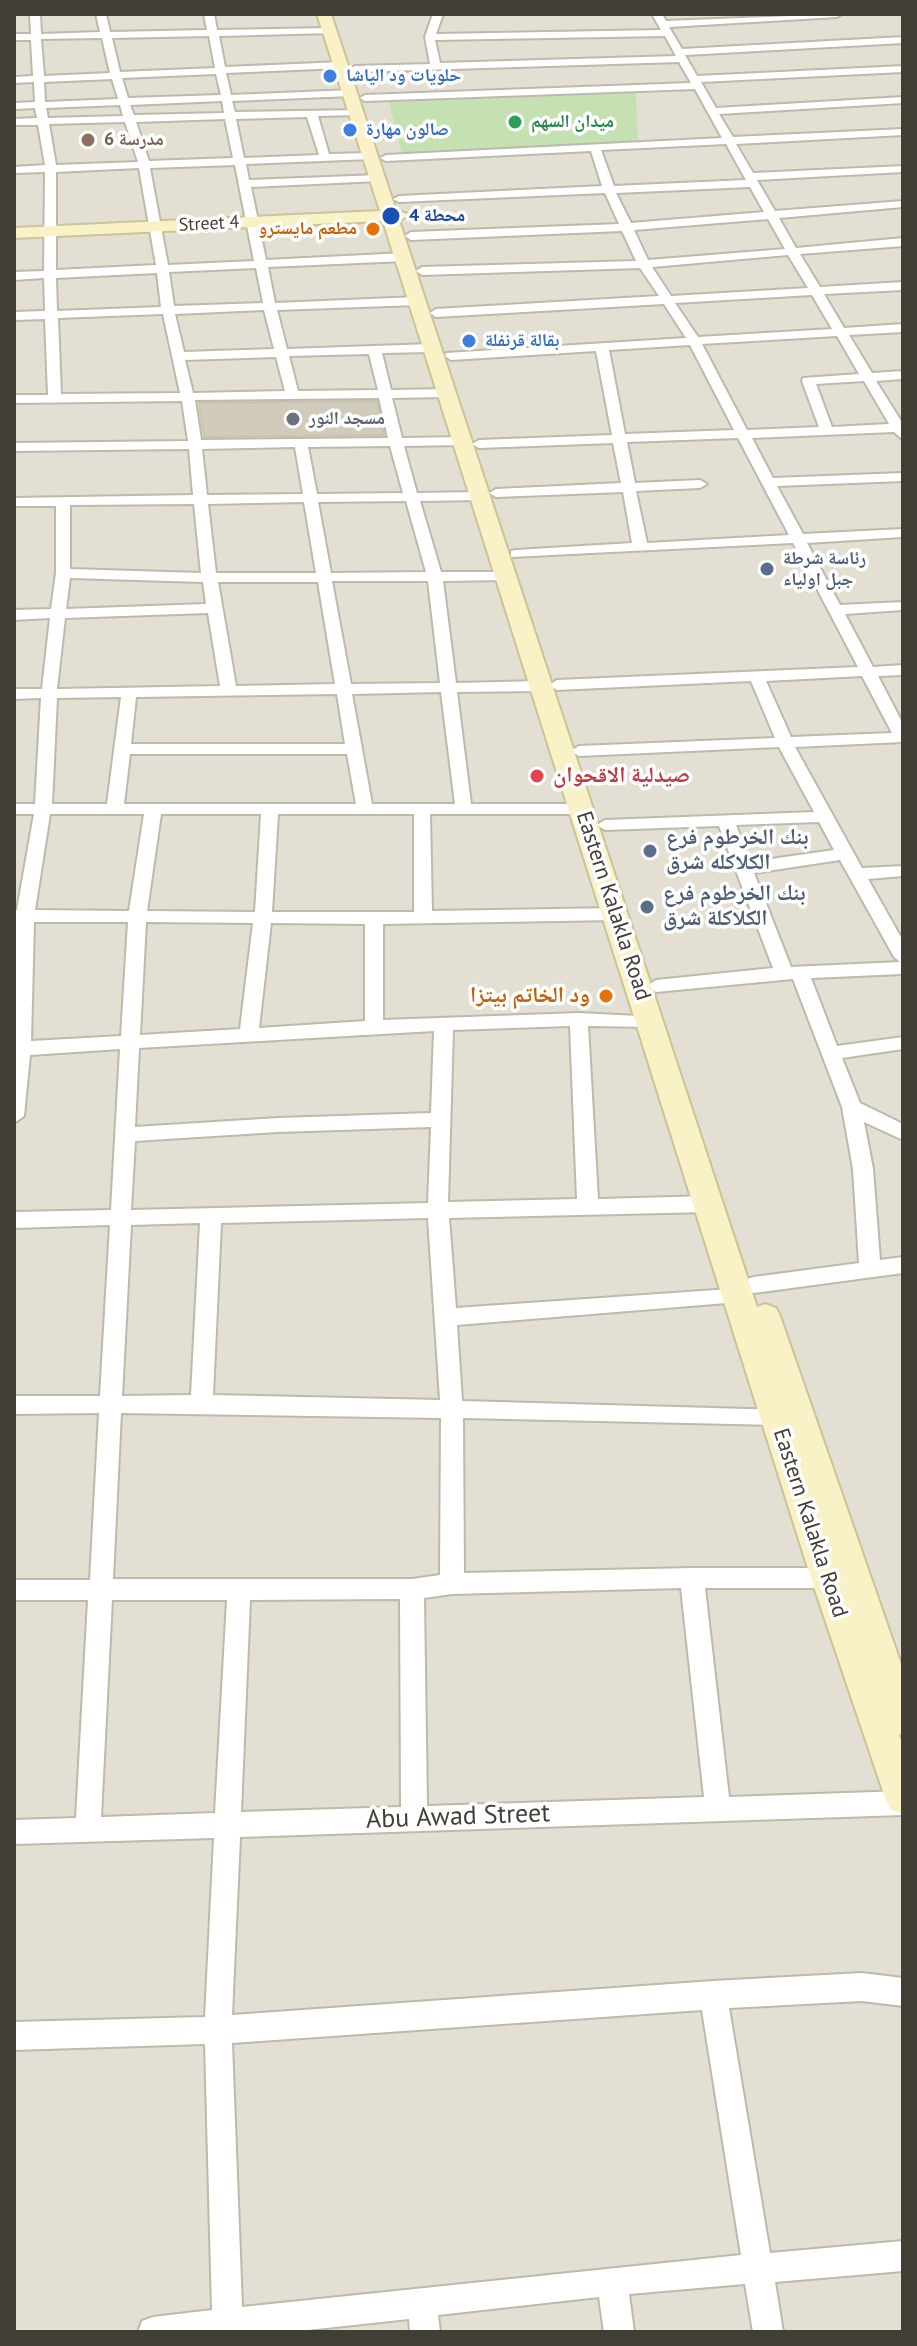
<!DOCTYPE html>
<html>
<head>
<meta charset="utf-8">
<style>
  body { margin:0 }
  #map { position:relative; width:917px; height:2346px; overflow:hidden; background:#f0eee4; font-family:"PT Sans",sans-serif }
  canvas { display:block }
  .frame { position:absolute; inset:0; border:16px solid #413e35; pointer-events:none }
</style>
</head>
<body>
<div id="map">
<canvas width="917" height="2346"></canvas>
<div class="frame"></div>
</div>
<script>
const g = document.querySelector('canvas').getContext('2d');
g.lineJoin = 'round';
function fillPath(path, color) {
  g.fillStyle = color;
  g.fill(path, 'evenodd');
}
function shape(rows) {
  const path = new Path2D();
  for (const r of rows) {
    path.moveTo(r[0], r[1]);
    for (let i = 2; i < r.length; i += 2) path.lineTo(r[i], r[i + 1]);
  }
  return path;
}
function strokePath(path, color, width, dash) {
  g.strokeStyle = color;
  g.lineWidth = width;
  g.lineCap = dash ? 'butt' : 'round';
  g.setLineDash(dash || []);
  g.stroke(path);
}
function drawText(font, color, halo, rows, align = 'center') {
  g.font = font + ' "PT Sans","Noto Naskh Arabic",sans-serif';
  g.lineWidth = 7;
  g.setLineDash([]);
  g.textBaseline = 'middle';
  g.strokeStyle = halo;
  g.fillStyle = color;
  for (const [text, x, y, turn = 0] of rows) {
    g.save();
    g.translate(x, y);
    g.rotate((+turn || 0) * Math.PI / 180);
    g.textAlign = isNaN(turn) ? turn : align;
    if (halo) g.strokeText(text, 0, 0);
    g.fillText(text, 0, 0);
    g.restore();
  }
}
fillPath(shape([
  [14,14,903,14,903,2332,14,2332]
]), '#e3e0d3');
fillPath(shape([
  [636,93,638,141,499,150,402,153,389,102]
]), '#c5e0b1');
const building = shape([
  [377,401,384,435,204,437,199,403,377,401]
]);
fillPath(building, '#d0cbbb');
strokePath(building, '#cac3af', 2);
const street = shape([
  [30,14,40,14,41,34,100,32,96,14,106,14,110,32,207,30,204,14,214,14,217,30,330,28,333,33,219,36,225,67,342,62,347,65,342,68,226,73,231,95,352,90,357,93,352,96,232,101,235,112,362,110,362,114,358,115,318,116,329,154,371,153,376,156,371,159,246,164,249,180,379,175,385,178,379,181,251,187,266,260,405,253,411,257,405,261,268,267,275,303,418,297,424,301,418,305,277,310,287,349,432,344,438,348,432,352,382,353,391,390,448,389,455,393,448,397,392,398,402,438,463,437,470,441,463,445,404,446,417,493,480,492,487,496,480,500,420,501,441,572,506,572,513,576,506,580,443,581,456,683,541,681,549,686,541,691,457,692,471,804,580,804,588,809,580,814,430,814,432,911,616,908,625,914,616,920,383,924,383,1020,579,1013,658,1017,660,1021,658,1025,651,1027,588,1026,598,1199,709,1196,716,1199,719,1204,716,1209,709,1212,449,1218,456,1308,745,1288,747,1279,754,1277,859,1263,853,1169,842,1107,793,979,656,992,647,986,656,980,773,968,719,826,605,830,597,825,605,820,814,812,779,747,579,756,571,751,579,746,775,738,751,681,557,690,549,685,557,680,858,667,793,543,511,557,511,551,516,550,632,543,623,492,496,497,489,493,496,489,621,483,613,443,479,448,472,444,479,440,612,435,596,351,451,360,445,356,446,353,686,338,664,304,436,317,430,313,436,309,659,296,640,268,422,275,416,271,422,267,636,261,622,231,411,240,405,236,411,232,619,224,605,193,399,202,393,199,399,196,602,186,591,151,386,161,380,158,386,155,722,138,695,89,365,101,360,98,365,95,691,83,679,62,355,72,350,69,355,66,430,64,425,37,433,14,443,14,436,34,661,30,652,14,662,14,666,21,842,14,837,17,669,27,682,49,903,37,903,43,685,55,697,76,903,66,903,72,701,82,716,108,903,97,903,103,719,114,733,137,903,129,903,135,736,144,753,173,903,166,903,172,757,180,775,211,903,201,903,207,779,218,796,248,903,238,903,246,800,254,820,287,903,282,903,290,824,294,844,328,903,324,903,332,849,335,872,373,903,371,903,379,876,381,903,424,903,440,894,432,752,438,773,478,903,473,903,481,777,486,803,534,903,529,903,537,807,543,840,605,903,602,903,610,845,614,873,667,903,665,903,675,878,676,903,724,903,742,795,747,862,868,903,866,903,876,868,879,903,941,903,974,811,978,837,1046,903,1037,903,1049,842,1058,860,1103,903,1124,903,1140,864,1122,873,1169,880,1260,903,1257,903,1273,754,1293,748,1291,746,1300,739,1302,457,1325,462,1401,784,1410,787,1416,784,1422,776,1425,463,1418,464,1573,692,1568,838,1568,846,1571,850,1578,846,1585,838,1588,705,1588,729,1797,903,1791,903,1815,240,1837,232,2015,713,1981,862,1973,903,1978,903,2006,862,2001,729,2008,770,2253,903,2241,903,2271,775,2282,783,2332,753,2332,745,2284,629,2294,634,2332,604,2332,599,2297,438,2315,440,2332,410,2332,409,2319,289,2332,138,2332,142,2321,153,2317,212,2310,205,2044,14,2050,14,2022,205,2017,214,1838,14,1844,14,1820,76,1818,88,1600,14,1600,14,1580,90,1580,99,1413,14,1414,14,1396,100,1396,110,1225,14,1228,14,1212,111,1210,120,1049,30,1055,24,1116,14,1123,14,910,17,910,34,814,14,814,14,804,35,804,41,698,14,699,14,689,42,689,50,618,14,620,14,610,51,609,56,573,56,506,14,506,14,498,193,495,189,449,14,451,14,443,188,441,182,401,14,403,14,395,48,395,45,319,14,320,14,312,45,311,44,278,14,280,14,272,44,271,45,172,14,173,14,167,45,165,38,125,14,125,14,119,37,118,35,108,14,109,14,103,35,102,34,82,14,83,14,77,33,76,31,40,14,40,14,34,31,34,30,14],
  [209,36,215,68,120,72,112,38,209,36],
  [665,36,676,56,440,63,435,40,665,36],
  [102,38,110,73,44,76,41,39,102,38],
  [216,74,221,95,128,98,122,78,216,74],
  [112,79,118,99,45,102,44,82,112,79],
  [222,101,224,113,134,115,130,105,222,101],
  [120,105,123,116,48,118,46,108,120,105],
  [307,117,319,155,244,158,236,119,307,117],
  [225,119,233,158,149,161,136,122,225,119],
  [125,122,138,162,56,165,49,124,125,122],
  [726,144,746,180,614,186,601,150,726,144],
  [235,165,254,261,168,265,150,168,235,165],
  [139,168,156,265,56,270,56,172,139,168],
  [750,187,764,212,631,223,616,193,750,187],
  [768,219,785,249,648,260,634,230,768,219],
  [788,255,808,288,671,296,652,267,788,255],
  [256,268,263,303,174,306,169,272,256,268],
  [157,273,161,307,57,311,56,278,157,273],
  [812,295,832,329,698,337,675,303,812,295],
  [264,310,274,349,184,352,175,314,264,310],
  [163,314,180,393,61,394,58,318,163,314],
  [837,336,859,374,803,378,802,381,819,427,747,430,702,344,837,336],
  [690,345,734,430,625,434,609,350,690,345],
  [369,354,378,390,298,391,289,356,369,354],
  [276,357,285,391,193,393,185,360,276,357],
  [864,381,889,424,832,427,816,384,864,381],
  [379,398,388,438,201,440,195,400,379,398],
  [738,438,789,535,647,543,636,491,700,488,707,484,700,480,635,483,627,442,738,438],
  [390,446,403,493,317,494,308,447,390,446],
  [295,447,303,494,207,495,202,449,295,447],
  [406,501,426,572,331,573,318,502,406,501],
  [304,502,316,573,216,573,208,504,304,502],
  [194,504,201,573,70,569,70,505,194,504],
  [70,578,203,582,206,604,66,609,70,578],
  [332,581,428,581,440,683,351,684,332,581],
  [218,582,318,582,335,684,236,686,218,582],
  [208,613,220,686,57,689,65,618,208,613],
  [862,676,892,733,791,737,766,681,862,676],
  [441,692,455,804,372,804,352,694,441,692],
  [337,694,345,744,131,744,136,697,337,694],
  [121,697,107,804,52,804,57,698,121,697],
  [130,754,347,754,356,804,124,804,130,754],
  [50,814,144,814,129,911,35,910,50,814],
  [161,814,261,814,255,912,147,911,161,814],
  [278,814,414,814,414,912,272,912,278,814],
  [819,822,834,850,750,862,736,825,819,822],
  [840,860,894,957,900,962,791,967,754,873,840,860],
  [34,922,128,922,121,1036,31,1041,34,922],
  [146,922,253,923,240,1029,140,1035,146,922],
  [271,923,365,924,365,1021,259,1028,271,923],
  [570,1026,577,1199,448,1202,453,1030,570,1026],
  [434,1031,431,1113,278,1118,135,1127,139,1048,434,1031],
  [431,1127,428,1203,131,1210,135,1141,278,1132,431,1127],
  [428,1218,440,1400,213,1395,221,1223,428,1218],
  [200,1223,191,1395,122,1396,131,1225,200,1223],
  [121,1413,441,1418,440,1575,412,1579,113,1579,121,1413],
  [681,1588,704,1797,427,1806,424,1598,452,1594,681,1588],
  [400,1599,401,1807,241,1812,250,1600,400,1599],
  [112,1600,227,1600,215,1813,101,1817,112,1600],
  [702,2010,741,2255,242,2307,232,2043,702,2010]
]);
const secondary = shape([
  [317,14,331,14,396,211,412,215,399,220,757,1307,765,1304,776,1308,780,1316,903,1670,903,1736,899,1734,903,1746,903,1814,890,1809,885,1797,811,1578,383,221,14,238,14,228,380,211,317,14]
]);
strokePath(street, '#bdb9ab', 4);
strokePath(secondary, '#cbc498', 4);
fillPath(street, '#fff');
fillPath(secondary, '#f8f2c6');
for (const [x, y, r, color] of [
  [330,76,8,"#3f7fe0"],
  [515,122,8,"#2e9e5b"],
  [350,130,8,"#3f7fe0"],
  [88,140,8,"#8d6e63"],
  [391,216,10,"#1a4fb4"],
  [373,229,8,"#e8710a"],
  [469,341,8,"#3f7fe0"],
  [293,419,8,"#6b7280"],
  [767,569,8,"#5c6f8a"],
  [537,776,8,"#e0444e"],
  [650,851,8,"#5c6f8a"],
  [647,907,8,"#5c6f8a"],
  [606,996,8,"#e8710a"]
]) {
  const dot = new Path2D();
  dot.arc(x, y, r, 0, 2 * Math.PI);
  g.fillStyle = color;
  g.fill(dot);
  strokePath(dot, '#fff', 3);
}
drawText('bold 18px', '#366cbe', '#fff', [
  ["حلويات ود الياشا",346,76],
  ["صالون مهارة",366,130],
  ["بقالة قرنفلة",485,341]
], 'left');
drawText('bold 18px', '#27864d', '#fff', [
  ["ميدان السهم",531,122]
], 'left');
drawText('bold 18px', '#785e54', '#fff', [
  ["مدرسة 6",104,140]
], 'left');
drawText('bold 18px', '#164399', '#fff', [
  ["محطة 4",409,216]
], 'left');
drawText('18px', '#413e35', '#fff', [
  ["Street 4",209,224,-3]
]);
drawText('bold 18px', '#c56008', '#fff', [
  ["مطعم مايسترو",357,229]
], 'right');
drawText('bold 18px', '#5b616d', '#fff', [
  ["مسجد النور",309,419]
], 'left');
drawText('bold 18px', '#4e5e75', '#fff', [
  ["رئاسة شرطة",783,559],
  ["جبل اولياء",783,580]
], 'left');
drawText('bold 22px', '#be3a42', '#fff', [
  ["صيدلية الاقحوان",553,776]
], 'left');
drawText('bold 22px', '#4e5e75', '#fff', [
  ["بنك الخرطوم فرع",666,838],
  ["الكلاكله شرق",666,863],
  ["بنك الخرطوم فرع",663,894],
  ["الكلاكلة شرق",663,919]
], 'left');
drawText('22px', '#413e35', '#fff', [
  ["Eastern Kalakla Road",613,906,72],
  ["Eastern Kalakla Road",810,1523,72]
]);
drawText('bold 22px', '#c56008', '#fff', [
  ["ود الخاتم بيتزا",590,996]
], 'right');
drawText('26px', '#413e35', '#fff', [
  ["Abu Awad Street",458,1817,-2]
]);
</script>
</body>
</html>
